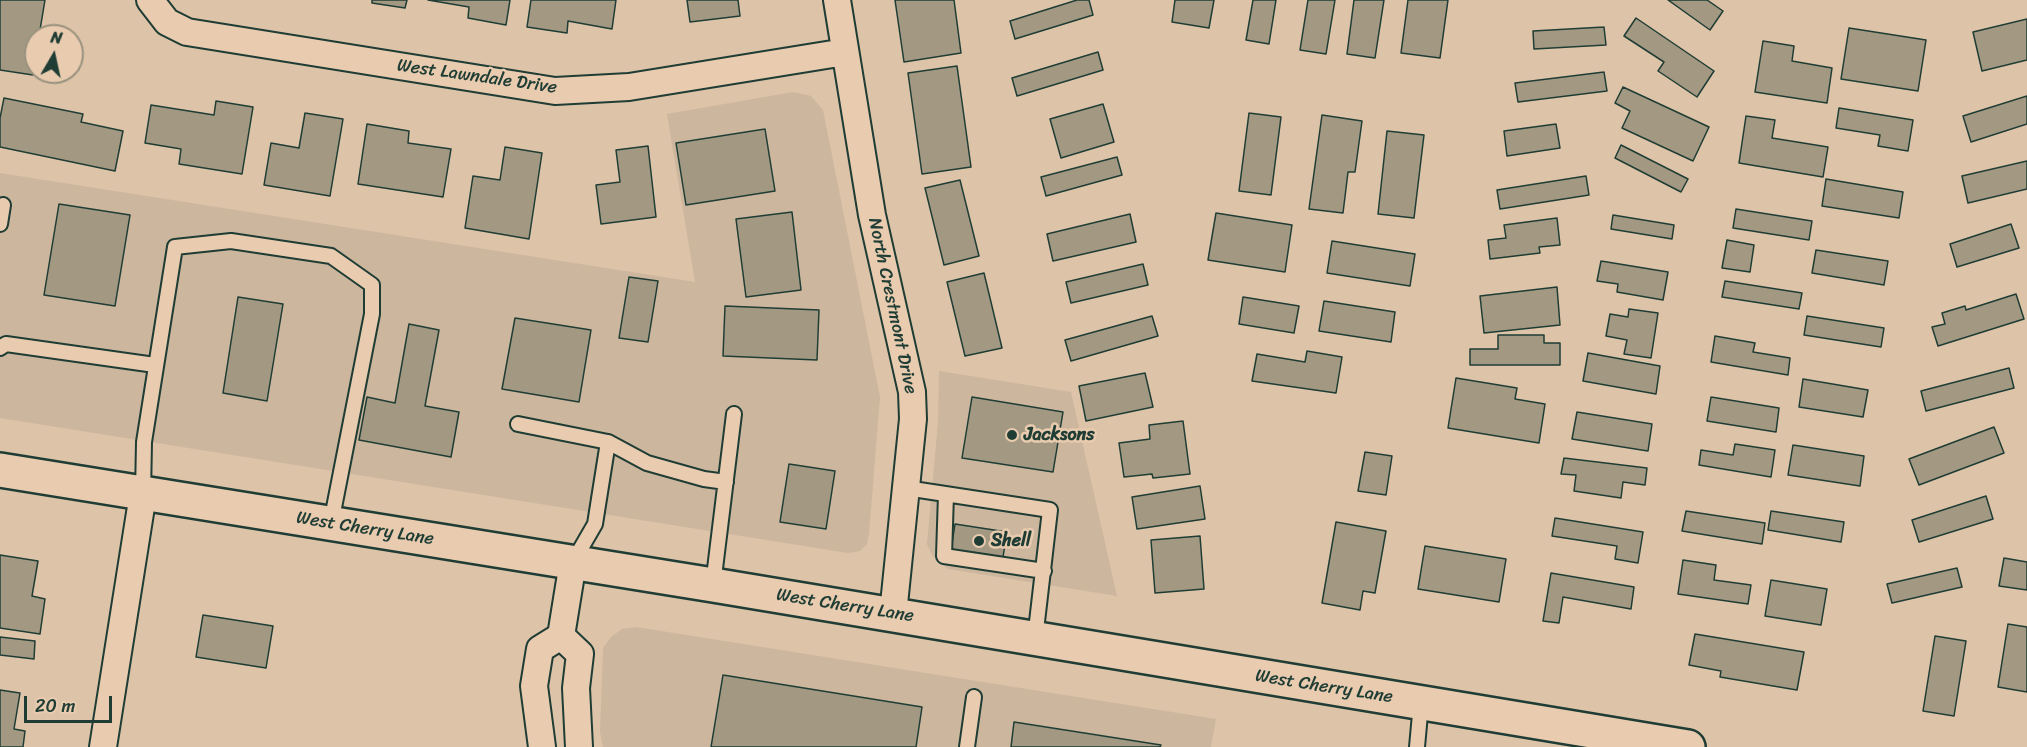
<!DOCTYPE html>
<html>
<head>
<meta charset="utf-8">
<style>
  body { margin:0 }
  #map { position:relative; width:2027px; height:747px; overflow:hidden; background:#ddc3a8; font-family:Sriracha,sans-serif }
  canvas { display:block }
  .north { position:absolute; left:24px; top:24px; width:60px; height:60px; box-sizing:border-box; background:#e9cbaf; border:2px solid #98927e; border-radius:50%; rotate:9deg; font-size:16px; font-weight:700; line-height:24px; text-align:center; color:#1f3d34 }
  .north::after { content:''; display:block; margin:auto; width:21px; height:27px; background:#1f3d34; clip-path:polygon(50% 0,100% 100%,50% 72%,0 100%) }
  .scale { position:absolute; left:24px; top:696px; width:88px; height:27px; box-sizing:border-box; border:3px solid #1f3d34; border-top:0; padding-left:8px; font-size:18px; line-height:21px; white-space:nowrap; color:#1f3d34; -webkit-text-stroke:4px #e9cbaf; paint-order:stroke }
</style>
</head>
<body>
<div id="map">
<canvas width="2027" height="747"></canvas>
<div class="north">N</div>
<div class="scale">20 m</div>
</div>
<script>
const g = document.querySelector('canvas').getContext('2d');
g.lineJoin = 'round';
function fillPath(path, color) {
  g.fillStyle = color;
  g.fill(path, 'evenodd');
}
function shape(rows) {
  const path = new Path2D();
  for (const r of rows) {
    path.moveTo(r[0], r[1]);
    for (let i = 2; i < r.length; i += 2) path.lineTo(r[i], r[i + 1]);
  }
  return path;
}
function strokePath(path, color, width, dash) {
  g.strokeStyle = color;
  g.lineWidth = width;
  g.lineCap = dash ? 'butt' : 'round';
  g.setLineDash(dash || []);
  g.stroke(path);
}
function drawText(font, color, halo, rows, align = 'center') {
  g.font = font + ' Sriracha,sans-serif';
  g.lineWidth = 5;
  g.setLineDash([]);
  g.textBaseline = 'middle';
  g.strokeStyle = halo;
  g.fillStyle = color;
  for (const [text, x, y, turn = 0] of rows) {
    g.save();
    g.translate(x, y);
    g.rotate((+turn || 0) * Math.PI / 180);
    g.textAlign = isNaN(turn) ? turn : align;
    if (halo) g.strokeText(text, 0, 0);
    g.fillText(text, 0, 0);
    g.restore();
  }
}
fillPath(shape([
  [793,92,811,96,823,110,880,397,869,534,867,544,860,551,848,553,0,418,0,173,695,282,667,114],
  [939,371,1071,392,1117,596,948,569,932,555,927,544,938,422],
  [636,627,1216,719,1211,747,603,747,600,732,603,648,611,637,622,629]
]), '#ccb69d');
const building = shape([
  [0,0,45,0,39,36,36,36,33,75,0,70,0,0],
  [372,0,407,0,405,8,372,3,372,0],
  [428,0,510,0,506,25,468,18,469,7,428,0],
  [531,0,616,0,612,29,568,21,567,33,527,27,531,0],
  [687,0,738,0,740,16,690,22,687,0],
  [895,0,954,0,961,53,904,62,895,0],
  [1077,0,1089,0,1093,15,1015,39,1010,21,1077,0],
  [1175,0,1214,0,1209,28,1172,22,1175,0],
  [1253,0,1276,0,1269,44,1246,40,1253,0],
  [1308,0,1335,0,1326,54,1300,50,1308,0],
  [1354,0,1384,0,1375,58,1347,54,1354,0],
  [1408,0,1448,0,1440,58,1401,53,1408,0],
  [1668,0,1707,0,1723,11,1710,30,1668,0],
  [1636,18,1714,71,1697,97,1658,71,1664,62,1624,36,1636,18],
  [2027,19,2027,60,1982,71,1973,32,2027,19],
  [1604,27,1606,45,1534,49,1533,31,1604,27],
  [1849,28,1926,40,1918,91,1841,79,1849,28],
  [1763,41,1794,46,1792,61,1832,68,1827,103,1755,92,1763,41],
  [1098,52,1103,70,1017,96,1012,78,1098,52],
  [957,66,971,167,922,174,908,73,957,66],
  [1604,72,1607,91,1518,102,1515,83,1604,72],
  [1623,87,1709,127,1693,161,1622,128,1630,111,1615,103,1623,87],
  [2027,96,2027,124,1971,142,1963,116,2027,96],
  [4,98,83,114,81,122,123,131,115,171,0,147,0,118,4,98],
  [216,101,253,107,242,174,179,164,181,149,145,143,151,105,214,115,216,101],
  [1103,104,1114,142,1061,158,1050,119,1103,104],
  [1839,108,1913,120,1908,151,1878,146,1880,135,1836,128,1839,108],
  [305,113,343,119,330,196,264,185,271,143,299,148,305,113],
  [1249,113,1281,117,1271,195,1239,191,1249,113],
  [1322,115,1362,121,1355,172,1348,172,1343,213,1309,209,1322,115],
  [1746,116,1775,120,1772,138,1828,147,1823,177,1739,163,1746,116],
  [367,124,409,131,408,143,451,149,443,197,358,184,367,124],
  [1556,124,1560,148,1507,156,1504,131,1556,124],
  [765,129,775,191,686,205,676,143,765,129],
  [1387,131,1424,135,1414,218,1378,214,1387,131],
  [1621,145,1688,179,1681,192,1615,158,1621,145],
  [648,146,656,217,601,224,596,185,620,182,616,150,648,146],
  [505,147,542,153,529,239,465,228,473,176,500,180,505,147],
  [1117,157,1122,175,1046,196,1041,177,1117,157],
  [2027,161,2027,189,1968,203,1962,176,2027,161],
  [1586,176,1589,195,1500,209,1497,190,1586,176],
  [1826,179,1903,192,1899,218,1822,206,1826,179],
  [960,180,979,256,944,265,925,188,960,180],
  [59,204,130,215,115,306,44,295,59,204],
  [1736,209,1812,221,1809,240,1733,228,1736,209],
  [792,212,801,290,746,297,736,219,792,212],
  [1216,213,1292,225,1285,272,1208,260,1216,213],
  [1130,214,1136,242,1053,261,1047,234,1130,214],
  [1613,215,1674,225,1672,239,1611,229,1613,215],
  [1557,218,1560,245,1539,247,1540,253,1490,259,1488,240,1506,238,1504,225,1557,218],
  [2011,224,2019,248,1957,267,1950,244,2011,224],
  [1727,240,1754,245,1750,272,1722,268,1727,240],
  [1332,241,1415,254,1410,286,1327,273,1332,241],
  [1816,250,1888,261,1884,285,1812,273,1816,250],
  [1601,261,1668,272,1663,300,1617,292,1618,284,1597,281,1601,261],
  [1143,264,1148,285,1071,303,1066,282,1143,264],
  [984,273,1002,348,965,356,947,282,984,273],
  [629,277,658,281,648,342,619,338,629,277],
  [1725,281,1802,293,1799,309,1722,297,1725,281],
  [1557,287,1560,325,1484,333,1480,296,1557,287],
  [2016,294,2024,319,1938,346,1932,327,1945,324,1942,313,1965,306,1966,310,2016,294],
  [238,297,283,304,267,401,223,393,238,297],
  [1243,297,1299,306,1294,333,1239,324,1243,297],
  [1324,301,1395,312,1391,342,1319,331,1324,301],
  [725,306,819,310,817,360,723,356,725,306],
  [1629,309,1658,313,1651,358,1624,354,1627,340,1606,336,1610,314,1628,317,1629,309],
  [1152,316,1158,336,1071,361,1065,340,1152,316],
  [1807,316,1884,328,1881,347,1804,335,1807,316],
  [515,318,591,330,579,402,502,389,515,318],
  [409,324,439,330,425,406,459,412,451,457,359,440,367,397,395,403,409,324],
  [1498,335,1544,335,1544,343,1560,343,1560,365,1470,365,1470,349,1498,349,1498,335],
  [1715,336,1755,343,1753,352,1790,358,1788,375,1711,362,1715,336],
  [1307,351,1342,357,1336,393,1252,381,1257,354,1305,362,1307,351],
  [1588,353,1660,366,1656,394,1583,381,1588,353],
  [2009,368,2014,388,1926,411,1921,391,2009,368],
  [1145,373,1153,407,1086,421,1079,386,1145,373],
  [1456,378,1517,388,1515,399,1545,404,1539,443,1448,428,1456,378],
  [1803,379,1868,390,1863,417,1799,407,1803,379],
  [972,397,1063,412,1053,472,962,458,972,397],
  [1711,397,1779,408,1776,432,1707,421,1711,397],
  [1577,412,1652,424,1648,451,1572,439,1577,412],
  [1183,421,1190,474,1153,478,1152,474,1124,477,1119,443,1150,439,1149,425,1183,421],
  [1994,427,2004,453,1919,485,1909,459,1994,427],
  [1735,444,1775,450,1771,477,1699,465,1701,450,1733,455,1735,444],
  [1793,445,1864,456,1860,486,1788,475,1793,445],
  [1365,452,1392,456,1386,495,1358,491,1365,452],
  [1564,458,1647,468,1645,485,1623,482,1621,498,1574,491,1576,475,1561,474,1564,458],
  [789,464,835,471,826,529,780,522,789,464],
  [1200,486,1205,519,1137,529,1132,497,1200,486],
  [1986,496,1993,519,1919,542,1912,520,1986,496],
  [1686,511,1765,523,1762,544,1682,531,1686,511],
  [1771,511,1844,522,1841,542,1768,530,1771,511],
  [1555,518,1643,532,1638,563,1615,559,1617,546,1552,536,1555,518],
  [1336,522,1386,531,1375,593,1363,591,1360,610,1322,603,1336,522],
  [955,524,1007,532,1003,557,951,550,955,524],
  [1200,536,1204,589,1155,593,1151,540,1200,536],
  [1425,546,1506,559,1499,602,1418,589,1425,546],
  [0,555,38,561,32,596,45,599,40,634,0,628,0,555],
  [2004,558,2027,562,2027,590,1999,586,2004,558],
  [1683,560,1716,565,1714,580,1751,585,1748,604,1678,594,1683,560],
  [1957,568,1962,587,1892,603,1887,584,1957,568],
  [1551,573,1634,587,1631,609,1563,597,1559,623,1543,621,1551,573],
  [1771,580,1827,589,1821,625,1765,616,1771,580],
  [203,615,273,626,266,668,196,657,203,615],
  [2008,624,2027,627,2027,692,1998,687,2008,624],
  [1695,634,1804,652,1797,690,1720,677,1721,671,1689,665,1695,634],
  [1935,636,1966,641,1954,716,1923,711,1935,636],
  [0,637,35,641,34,659,0,655,0,637],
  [723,675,922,707,916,747,711,747,723,675],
  [0,690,20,693,14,729,25,731,23,747,0,747,0,690],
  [1014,722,1161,745,1160,747,1011,747,1014,722]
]);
fillPath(building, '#a39983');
strokePath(building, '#1f3d34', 1.5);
const service = shape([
  [0,224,3,205],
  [0,348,6,344,155,365],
  [518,424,608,442,647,463,704,479,726,482],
  [906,488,1050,510,1035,639],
  [143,494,144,442,175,247,231,241,331,256,372,285,372,314,331,523],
  [946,494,944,556,1044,571],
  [573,562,595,524,608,442],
  [713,585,734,414],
  [967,747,974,697],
  [1417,747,1421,703]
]);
const minor = shape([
  [150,0,167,22,187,32,555,91,629,87,845,52],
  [837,0,872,215,912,392,913,419,893,614],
  [561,636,580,654,576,688,579,747],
  [561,636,573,562],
  [103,747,143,494],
  [542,747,534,686,540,649,561,636]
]);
const secondary = shape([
  [0,470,713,585,1688,747]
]);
strokePath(service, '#1f3d34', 18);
strokePath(minor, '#1f3d34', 30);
strokePath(secondary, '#1f3d34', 38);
strokePath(service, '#e9cbaf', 14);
strokePath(minor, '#e9cbaf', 26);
strokePath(secondary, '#e9cbaf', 33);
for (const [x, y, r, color] of [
  [1012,435,6,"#1f3d34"],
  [979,541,6,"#1f3d34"]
]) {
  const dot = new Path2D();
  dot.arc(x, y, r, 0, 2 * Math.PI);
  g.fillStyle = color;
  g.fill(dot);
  strokePath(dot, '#e9cbaf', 2);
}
drawText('18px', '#1f3d34', '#e9cbaf', [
  ["West Lawndale Drive",477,77,8],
  ["North Crestmont Drive",892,306,78],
  ["West Cherry Lane",365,529,9],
  ["West Cherry Lane",845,606,9],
  ["West Cherry Lane",1324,687,9]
]);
drawText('bold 18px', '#1f3d34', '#e9cbaf', [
  ["Jacksons",1024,435],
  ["Shell",991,541]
], 'left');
</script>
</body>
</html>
